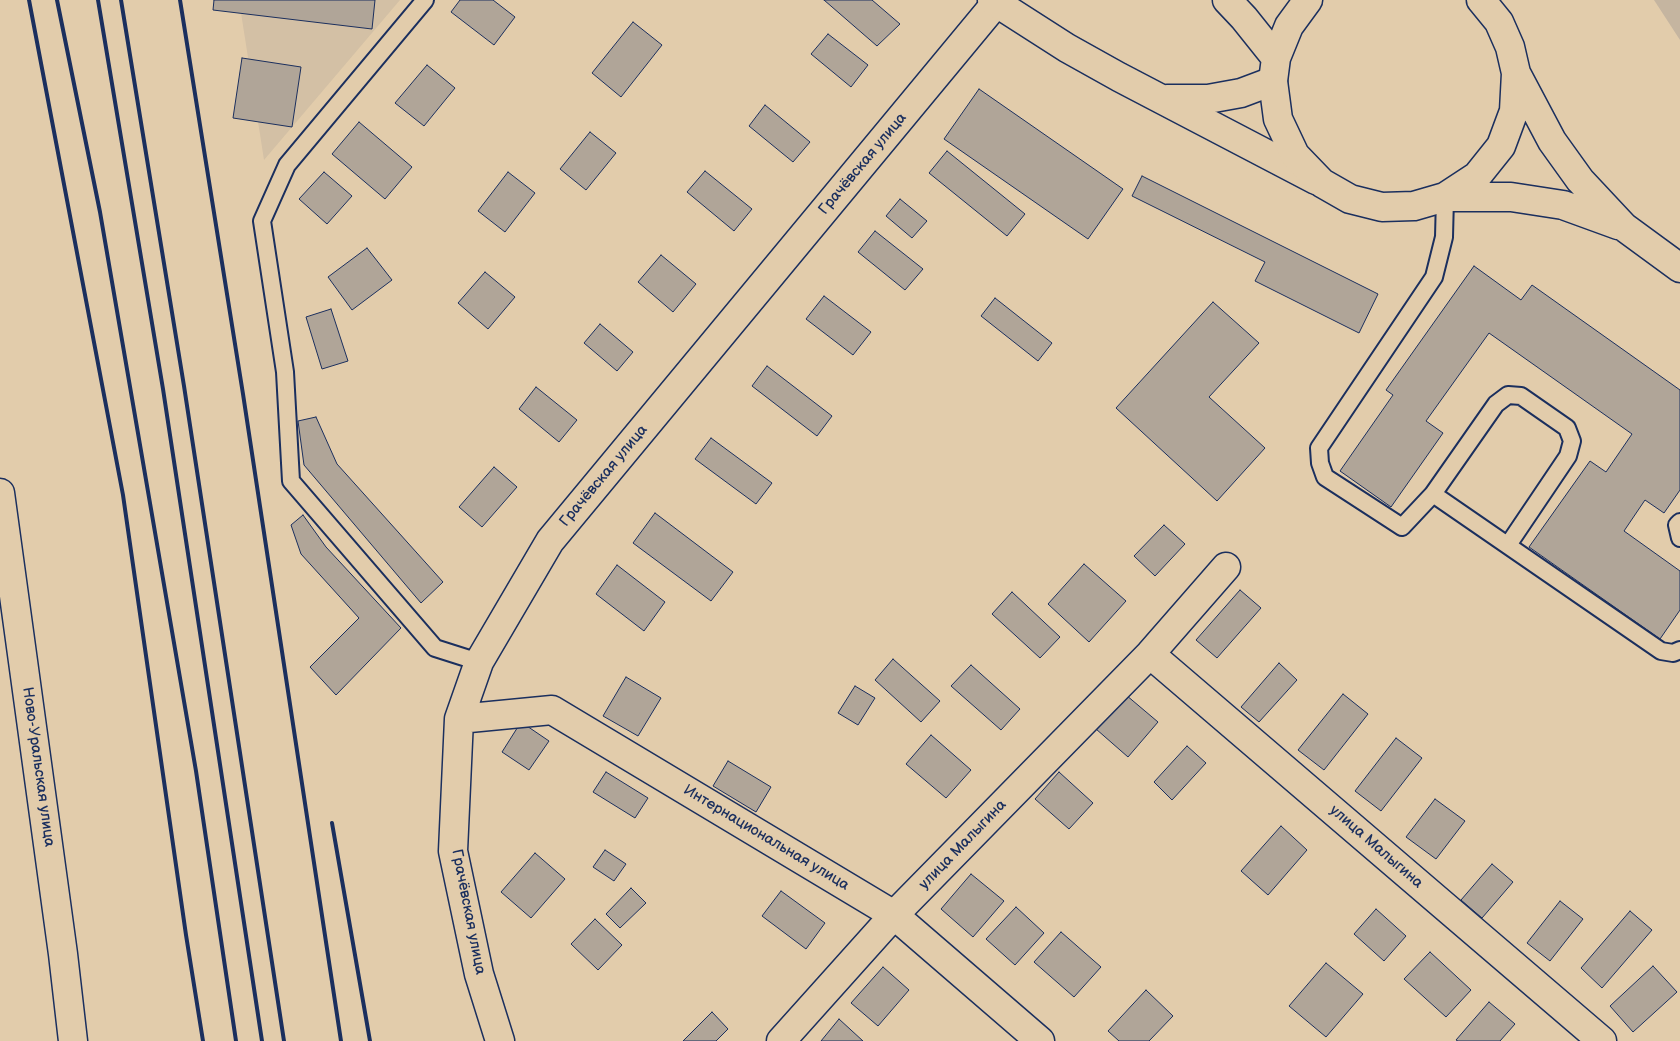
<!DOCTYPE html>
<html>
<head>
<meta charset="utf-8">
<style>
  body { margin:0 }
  canvas { display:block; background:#e2ccab }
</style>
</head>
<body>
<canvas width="1680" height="1041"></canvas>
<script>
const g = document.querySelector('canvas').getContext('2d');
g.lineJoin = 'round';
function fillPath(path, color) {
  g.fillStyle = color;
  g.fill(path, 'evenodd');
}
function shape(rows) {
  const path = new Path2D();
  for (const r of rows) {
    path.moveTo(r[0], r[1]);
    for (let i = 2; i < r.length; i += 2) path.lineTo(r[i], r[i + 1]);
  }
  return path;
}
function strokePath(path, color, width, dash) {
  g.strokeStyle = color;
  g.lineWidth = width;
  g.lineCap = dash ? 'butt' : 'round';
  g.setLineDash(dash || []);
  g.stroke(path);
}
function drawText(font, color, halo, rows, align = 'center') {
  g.font = font + ' "Balsamiq Sans",sans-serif';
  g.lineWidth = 4.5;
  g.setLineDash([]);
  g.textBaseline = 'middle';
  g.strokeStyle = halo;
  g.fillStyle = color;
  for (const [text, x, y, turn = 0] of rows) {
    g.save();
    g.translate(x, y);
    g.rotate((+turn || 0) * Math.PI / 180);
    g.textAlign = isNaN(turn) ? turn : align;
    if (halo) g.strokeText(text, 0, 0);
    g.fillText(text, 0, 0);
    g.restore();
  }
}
fillPath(shape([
  [239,0,400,0,264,160]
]), '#d3c0a5');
fillPath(shape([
  [1654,0,1680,0,1680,40]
]), '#c5b5a0');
const building = shape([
  [214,0,375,0,372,29,213,10,214,0],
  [460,0,493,0,515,17,494,45,451,12,460,0],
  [824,0,872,0,900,24,877,46,824,0],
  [633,22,662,45,621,97,592,73,633,22],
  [828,34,868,65,851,87,811,54,828,34],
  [242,58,301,67,292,127,233,118,242,58],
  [427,65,455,88,424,126,395,103,427,65],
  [979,89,1123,189,1088,239,944,139,979,89],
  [765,105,810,142,793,162,749,126,765,105],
  [359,122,412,167,385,199,332,154,359,122],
  [590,132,616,153,586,190,560,169,590,132],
  [947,151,1025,214,1007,236,929,173,947,151],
  [705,171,752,209,734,231,687,192,705,171],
  [324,172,352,196,327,224,299,199,324,172],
  [508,172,535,193,505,232,478,211,508,172],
  [1142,176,1378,294,1359,333,1255,281,1265,262,1132,196,1142,176],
  [900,199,927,221,912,238,886,216,900,199],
  [875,231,923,269,905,290,858,252,875,231],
  [367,248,392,280,352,310,328,277,367,248],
  [661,255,696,284,673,312,638,282,661,255],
  [1474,266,1521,300,1532,285,1680,390,1680,490,1664,513,1645,500,1624,531,1680,571,1680,610,1660,639,1529,547,1590,461,1606,472,1632,434,1489,333,1426,421,1443,433,1391,507,1340,471,1393,395,1386,390,1474,266],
  [485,272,515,297,488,329,458,303,485,272],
  [824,296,871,332,853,355,806,319,824,296],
  [995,298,1052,343,1038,361,981,316,995,298],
  [1213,302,1259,343,1209,397,1265,448,1217,501,1116,408,1213,302],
  [331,309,348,361,322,369,306,317,331,309],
  [600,324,633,352,617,371,584,343,600,324],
  [767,366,832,416,817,436,752,386,767,366],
  [536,387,577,420,559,442,519,409,536,387],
  [316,417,337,464,443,582,421,603,304,465,298,421,316,417],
  [711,438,772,483,756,504,695,459,711,438],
  [494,467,517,487,482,527,459,507,494,467],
  [655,513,733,572,711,601,633,543,655,513],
  [303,515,326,547,401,628,336,695,310,667,359,618,301,554,291,525,303,515],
  [1164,525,1185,544,1155,576,1134,556,1164,525],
  [1084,564,1126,601,1089,642,1048,604,1084,564],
  [617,565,665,602,644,631,596,594,617,565],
  [1240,590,1261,608,1217,658,1196,640,1240,590],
  [1012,592,1060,637,1040,658,992,614,1012,592],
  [893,659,940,701,921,722,875,680,893,659],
  [1279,663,1297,680,1259,722,1241,707,1279,663],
  [971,665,1020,709,1001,730,951,686,971,665],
  [626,677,661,698,638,736,603,716,626,677],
  [855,686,875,698,858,725,838,713,855,686],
  [1343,694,1368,714,1324,770,1298,750,1343,694],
  [1126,695,1158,722,1128,757,1096,729,1126,695],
  [521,722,549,741,529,770,502,752,521,722],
  [931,735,971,770,946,798,906,764,931,735],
  [1396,738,1422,758,1381,811,1355,791,1396,738],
  [1187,746,1206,763,1172,800,1154,782,1187,746],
  [728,761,771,787,756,812,713,786,728,761],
  [606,772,648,798,635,818,593,792,606,772],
  [1059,772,1093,803,1069,829,1035,799,1059,772],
  [1435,799,1465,821,1436,859,1406,837,1435,799],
  [1281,826,1307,850,1268,895,1241,871,1281,826],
  [605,850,626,864,614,881,593,867,605,850],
  [535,853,565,879,531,918,501,892,535,853],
  [1492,864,1513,882,1482,918,1461,900,1492,864],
  [971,874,1004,901,973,937,941,909,971,874],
  [631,888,646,903,620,928,606,914,631,888],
  [781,891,825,923,806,949,762,916,781,891],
  [1560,901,1583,919,1550,961,1527,943,1560,901],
  [1016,907,1044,933,1015,965,986,939,1016,907],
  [1376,909,1406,936,1384,961,1354,934,1376,909],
  [1630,911,1652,930,1602,988,1581,968,1630,911],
  [595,919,622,945,598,970,571,944,595,919],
  [1061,932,1101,967,1074,997,1034,962,1061,932],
  [1430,952,1471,990,1446,1017,1404,979,1430,952],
  [1326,963,1363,994,1326,1037,1289,1006,1326,963],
  [1653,966,1677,992,1633,1032,1610,1006,1653,966],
  [883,967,909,990,878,1026,851,1003,883,967],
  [1146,990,1173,1016,1149,1041,1119,1041,1108,1031,1146,990],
  [1489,1002,1515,1024,1500,1041,1458,1041,1456,1040,1489,1002],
  [712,1012,728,1029,716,1041,683,1041,712,1012],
  [839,1019,863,1041,821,1041,839,1019]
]);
fillPath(building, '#b0a598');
strokePath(building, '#1b2f5e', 1);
const service = shape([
  [425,0,287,165,262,221,285,372,291,481,435,648,479,662],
  [1445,197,1444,237,1434,277,1319,448,1320,463,1325,477,1402,527,1433,494,1661,651,1673,653,1680,650],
  [1433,494,1496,404,1508,395,1521,396,1567,428,1572,441,1568,456,1508,545],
  [1680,522,1677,525,1680,538]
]);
const minor = shape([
  [0,493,63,954,73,1041],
  [1150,654,1602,1041],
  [459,719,552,710,894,915,1040,1041],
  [500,1041,479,974,453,851,459,719,479,662,550,541,996,3],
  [781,1041,894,915,1150,654,1226,567]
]);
const tertiary = shape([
  [992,0,1067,48,1119,77,1316,180],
  [1167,99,1208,99,1241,93,1273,81]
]);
const secondary = shape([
  [1227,0,1244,18,1276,58],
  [1308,0,1289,26,1276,58,1273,81,1278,119,1295,155,1322,183,1350,199,1382,207,1414,206,1445,197,1477,176,1501,146,1514,111,1516,73,1510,47,1499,22,1481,0],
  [1516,73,1552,141,1580,180,1624,227,1680,268],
  [1445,197,1511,197,1563,205,1618,225]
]);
strokePath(service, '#1b2f5e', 20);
strokePath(minor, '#1b2f5e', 31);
strokePath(tertiary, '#1b2f5e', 31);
strokePath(secondary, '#1b2f5e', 31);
strokePath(service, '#e2ccab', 16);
strokePath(minor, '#e2ccab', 28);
strokePath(tertiary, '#e2ccab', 28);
strokePath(secondary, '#e2ccab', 28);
strokePath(shape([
  [29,0,123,495,186,935,203,1041],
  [57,0,100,212,196,771,236,1041],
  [98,0,163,389,262,1041],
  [121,0,184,386,284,1041],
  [180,0,243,394,341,1041],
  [332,823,370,1041]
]), '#1b2f5e', 4);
drawText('15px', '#1b2f5e', '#e2ccab', [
  ["Грачёвская улица",863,164,-50],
  ["Грачёвская улица",604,476,-50],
  ["Ново-Уральская улица",38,767,82],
  ["Интернациональная улица",766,838,31],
  ["улица Малыгина",963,845,-46],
  ["улица Малыгина",1376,847,41],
  ["Грачёвская улица",468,912,79]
]);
</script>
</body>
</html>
